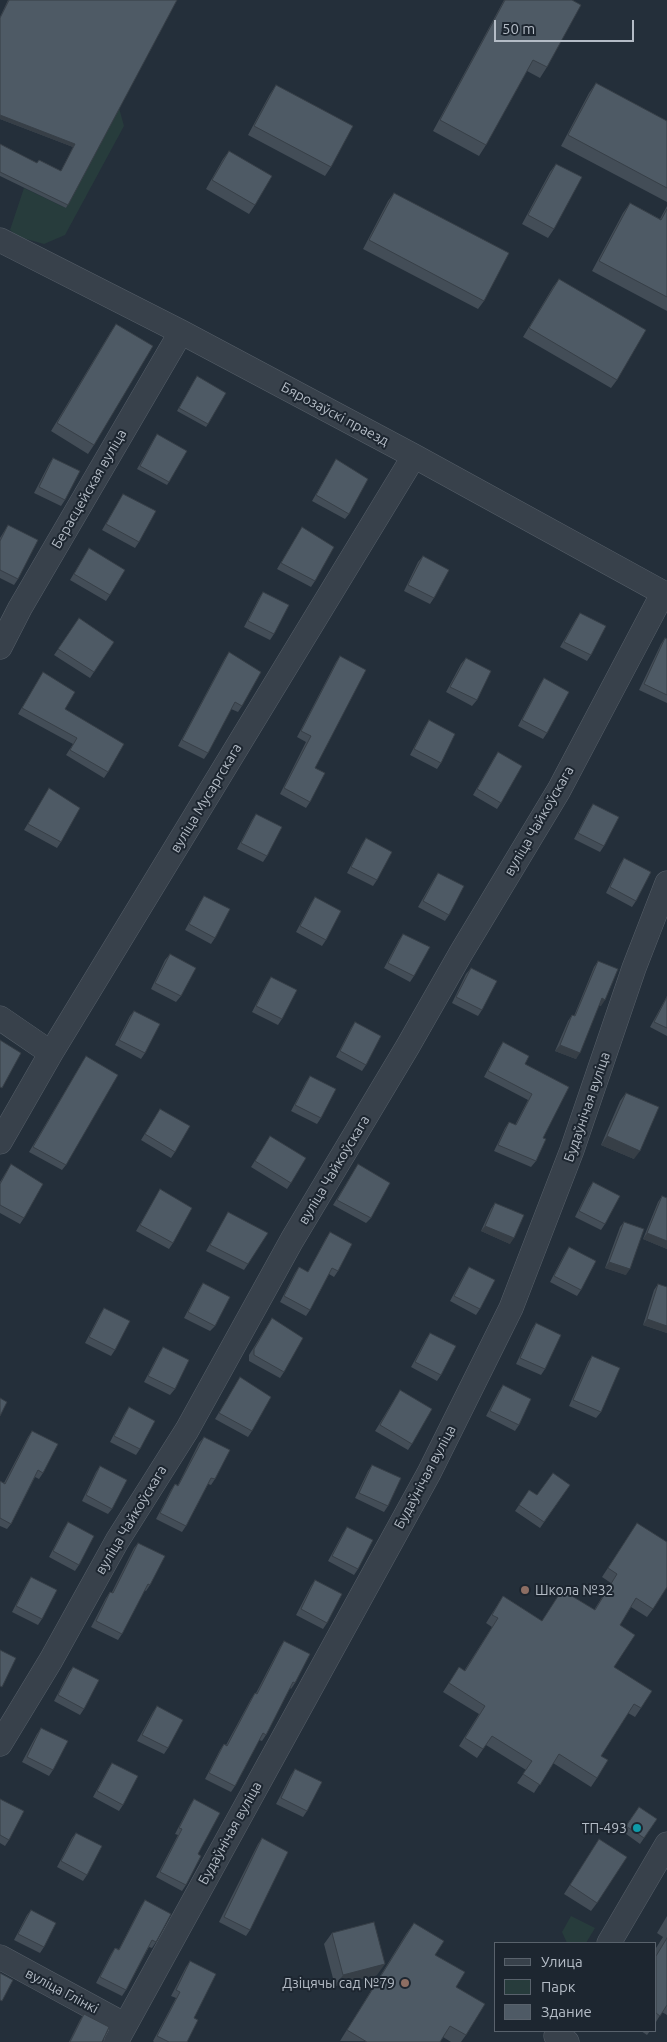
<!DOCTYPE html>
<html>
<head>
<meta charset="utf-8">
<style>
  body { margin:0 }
  #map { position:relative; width:667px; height:2042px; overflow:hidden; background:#242f3a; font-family:Ubuntu,sans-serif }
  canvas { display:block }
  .legend { position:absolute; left:494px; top:1942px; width:162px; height:90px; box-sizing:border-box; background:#1d2630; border:1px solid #59626c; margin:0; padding:6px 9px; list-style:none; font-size:15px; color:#b4bcc6 }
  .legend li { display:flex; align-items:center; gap:10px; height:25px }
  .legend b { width:25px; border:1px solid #59626c }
  .scale { position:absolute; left:494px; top:20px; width:140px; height:22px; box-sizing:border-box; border:2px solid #b4bcc6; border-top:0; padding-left:6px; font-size:15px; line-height:18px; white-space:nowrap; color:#b4bcc6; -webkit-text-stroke:4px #1d2630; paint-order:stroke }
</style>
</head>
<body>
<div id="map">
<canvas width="667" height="2042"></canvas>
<ul class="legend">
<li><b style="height:6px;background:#38414b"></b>Улица</li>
<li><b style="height:14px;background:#273c3c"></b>Парк</li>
<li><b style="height:14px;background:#4e5a65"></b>Здание</li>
</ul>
<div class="scale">50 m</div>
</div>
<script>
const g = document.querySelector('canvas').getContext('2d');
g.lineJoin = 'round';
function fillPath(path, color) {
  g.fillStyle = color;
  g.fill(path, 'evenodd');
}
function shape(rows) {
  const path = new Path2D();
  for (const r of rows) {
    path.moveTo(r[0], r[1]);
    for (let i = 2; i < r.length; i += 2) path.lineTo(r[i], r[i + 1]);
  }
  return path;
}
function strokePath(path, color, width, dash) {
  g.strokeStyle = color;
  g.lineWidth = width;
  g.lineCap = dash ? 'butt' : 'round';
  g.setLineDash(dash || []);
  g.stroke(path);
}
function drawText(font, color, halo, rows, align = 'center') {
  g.font = font + ' Ubuntu,sans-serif';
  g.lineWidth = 4;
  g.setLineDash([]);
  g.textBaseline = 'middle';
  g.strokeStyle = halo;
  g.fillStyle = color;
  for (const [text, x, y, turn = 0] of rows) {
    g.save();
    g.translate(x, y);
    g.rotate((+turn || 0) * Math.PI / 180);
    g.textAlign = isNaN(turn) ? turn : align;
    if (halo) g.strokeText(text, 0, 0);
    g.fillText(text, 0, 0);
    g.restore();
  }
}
fillPath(shape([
  [119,108,124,126,65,235,44,244,19,237,10,230,24,188,66,208],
  [571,1916,595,1928,586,1943,567,1943,562,1932]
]), '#273c3c');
const minor = shape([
  [0,240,181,332,414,456,667,595],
  [0,647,20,608,181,332],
  [0,1018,51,1053],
  [0,1142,51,1053,414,456],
  [0,1744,51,1660,117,1541,187,1430,292,1240,408,1046,461,953,559,790,663,593],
  [609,1943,667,1844],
  [0,1957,125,2025],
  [559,2031,556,2036,567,2042],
  [116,2042,429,1473,511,1308,572,1150,634,968,667,883]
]);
strokePath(minor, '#565f69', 25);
strokePath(minor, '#38414b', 24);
fillPath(shape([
  [8,0,177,0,66,208,0,176,0,144,37,163,39,160,61,171,73,147,0,119,0,17],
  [504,0,572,0,547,67,540,78,527,71,486,145,479,156,433,131],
  [596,83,667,121,667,202,561,146,589,93],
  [276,85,331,167,325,176,248,135,270,94],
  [229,151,255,205,249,214,206,189,223,159],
  [556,164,554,229,548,238,522,224,550,172],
  [394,193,484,301,478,309,363,249,388,201],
  [630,203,660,219,667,206,667,311,592,271,623,213],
  [559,279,617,380,611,388,523,337,553,287],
  [116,324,94,445,88,454,51,431,110,333],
  [195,379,208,424,206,427,177,411],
  [155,437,169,482,167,485,137,469],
  [53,458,65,500,61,506,34,493,49,464],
  [336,459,349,514,345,519,312,501],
  [123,494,139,542,135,548,102,530],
  [8,525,18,579,14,585,0,578,0,538],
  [302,527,315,581,311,587,277,569],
  [89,548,110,595,106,601,70,580],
  [423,556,434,598,430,604,404,591,418,562],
  [263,592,274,634,270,640,244,627,259,598],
  [580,613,591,655,587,661,560,647,576,619],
  [79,618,114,642,90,678,54,655],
  [665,638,667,639,667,703,639,690,661,644],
  [229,652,242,706,238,712,231,709,208,753,204,759,178,746,225,658],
  [340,656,315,768,310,802,306,808,280,794,306,742,297,737,336,662],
  [466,658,477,700,472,706,446,692,461,664],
  [43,672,65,709,108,772,104,778,66,755,73,744,18,714],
  [544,678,547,733,543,739,518,726,540,684],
  [429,720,441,763,437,769,410,755,425,726],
  [498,752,501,803,497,809,473,795,494,758],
  [49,788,61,842,57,848,24,830],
  [593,804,604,846,600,852,574,839,589,810],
  [256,814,267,856,263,862,237,849,252,820],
  [366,838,377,880,373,886,347,873,362,844],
  [624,858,636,901,632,907,606,893,620,864],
  [438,873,449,915,445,921,418,907,434,879],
  [204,896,215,938,211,944,185,930,200,902],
  [315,897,326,940,322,946,296,932,311,903],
  [403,934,414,976,410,982,384,968,399,940],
  [170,954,181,996,176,1002,151,989,165,960],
  [598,961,601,1006,599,1005,576,1059,555,1051,568,1021,572,1015,574,1016,594,967],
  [471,968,482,1010,478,1016,452,1003,466,974],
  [271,977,282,1019,278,1025,252,1012,267,983],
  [667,996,667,1036,650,1027],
  [134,1011,145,1053,141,1059,115,1045,130,1016],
  [355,1022,366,1065,362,1071,336,1057,351,1028],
  [503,1042,525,1064,543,1138,536,1161,531,1167,494,1151,505,1128,509,1122,515,1125,528,1100,484,1077,499,1048],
  [86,1056,66,1165,62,1170,29,1152],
  [310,1076,321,1118,317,1124,291,1111,306,1082],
  [626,1093,634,1159,601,1145,620,1101],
  [160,1109,175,1152,171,1158,141,1140],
  [270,1136,291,1183,287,1189,251,1167],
  [11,1164,24,1218,20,1224,0,1213,0,1182],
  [358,1164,371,1218,366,1223,333,1205],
  [593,1182,605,1224,601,1230,575,1217,589,1188],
  [160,1189,173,1243,169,1249,136,1231],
  [662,1196,667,1198,667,1249,643,1239,658,1202],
  [495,1203,510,1244,481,1231,491,1209],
  [228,1212,248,1264,244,1270,206,1251],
  [624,1222,626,1275,605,1268,620,1227],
  [330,1232,338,1271,334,1277,329,1274,310,1310,306,1316,280,1302,295,1273,299,1267,308,1272,326,1238],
  [569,1247,581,1290,577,1296,550,1282,565,1253],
  [469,1267,480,1309,476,1315,450,1301,465,1273],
  [203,1283,215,1326,210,1331,184,1318,199,1289],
  [658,1284,667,1333,643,1325,654,1290],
  [104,1308,115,1350,111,1356,85,1343,100,1314],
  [272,1318,284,1372,280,1378,249,1361,249,1355],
  [536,1323,545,1369,541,1375,516,1364,532,1329],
  [430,1333,441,1375,437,1381,411,1367,426,1339],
  [163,1347,175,1389,170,1395,144,1382,159,1353],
  [592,1356,601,1412,596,1418,569,1406,588,1362],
  [240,1377,252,1431,248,1437,215,1419],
  [503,1385,519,1425,515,1431,486,1416,499,1391],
  [400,1390,412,1444,408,1450,375,1431],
  [129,1407,140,1449,136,1455,110,1442,125,1413],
  [32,1431,43,1473,39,1479,35,1477,11,1524,7,1529,0,1526,0,1481,4,1483,28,1437],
  [204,1437,215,1479,211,1485,208,1484,186,1526,182,1532,156,1519,171,1490,175,1484,178,1485,199,1443],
  [372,1465,388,1506,384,1512,355,1498,368,1471],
  [100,1466,112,1509,108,1514,82,1501,96,1472],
  [570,1485,540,1528,515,1511,529,1490,537,1495],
  [68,1522,79,1565,75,1571,49,1557,64,1528],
  [637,1523,653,1609,647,1617,631,1607,620,1625,614,1667,641,1708,635,1717,628,1713,601,1756,597,1778,591,1787,553,1763,534,1793,517,1783,526,1770,486,1745,477,1758,459,1746,479,1714,443,1692,459,1667,464,1671,492,1627,486,1623,503,1596,542,1621,562,1590,594,1610,611,1583,602,1577],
  [347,1527,358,1569,354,1575,328,1561,343,1533],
  [138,1543,150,1585,146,1591,144,1590,122,1634,118,1640,91,1627,106,1598,110,1592,112,1592,134,1548],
  [31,1577,42,1619,38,1625,12,1612,27,1583],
  [315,1580,327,1623,323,1629,296,1615,311,1586],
  [284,1641,295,1683,291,1689,290,1688,266,1735,262,1741,259,1740,235,1786,231,1792,205,1779,220,1750,224,1744,226,1745,251,1699,255,1693,256,1693,280,1647],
  [73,1667,84,1709,80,1715,54,1701,69,1672],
  [157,1706,168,1748,164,1754,137,1741,153,1712],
  [41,1728,53,1770,49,1776,22,1762,37,1734],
  [112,1763,123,1805,119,1811,93,1797,108,1769],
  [295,1769,307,1811,303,1817,276,1804,291,1775],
  [0,1799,9,1840,5,1846,0,1843],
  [194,1799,186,1885,182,1891,156,1877,178,1835,175,1834,190,1805],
  [639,1807,657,1819,640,1844,622,1831],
  [76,1833,87,1875,83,1881,57,1867,72,1838],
  [262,1838,250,1930,246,1936,219,1922,258,1844],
  [599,1839,597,1903,591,1911,564,1894],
  [145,1900,156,1942,152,1948,149,1947,126,1990,122,1996,96,1983,111,1954,115,1948,119,1949,141,1906],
  [31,1910,44,1947,40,1953,14,1940,27,1915],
  [667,1916,667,2015,662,2012,656,2022,656,1948,663,1937,657,1933],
  [414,1923,456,1987,466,2035,461,2042,451,2042,443,2037,440,2042,340,2041,406,1934],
  [332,1933,377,1975,335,1986,324,1944],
  [190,1961,194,2018,187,2042,154,2042,153,2041,176,1998,171,1996,186,1967],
  [84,2014,102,2042,69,2042,80,2020],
  [641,2031,650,2031,647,2035]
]), '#434d57');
fillPath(shape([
  [0,115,75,144,73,147,0,119],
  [602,998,605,1000,601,1006,598,1004],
  [560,1045,580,1053,576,1059,555,1051],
  [607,1136,640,1151,634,1159,601,1145],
  [485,1226,514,1238,510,1244,481,1231],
  [647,1233,667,1241,667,1249,643,1239],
  [609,1262,630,1269,626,1275,605,1268],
  [647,1319,667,1326,667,1333,643,1325],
  [385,1964,377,1975,335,1986,343,1975]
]), '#373f47');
const building = shape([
  [9,0,177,0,68,205,0,172,0,144,37,163,39,160,61,171,75,144,0,115,0,18,9,0],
  [505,0,572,0,581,5,547,67,533,60,486,145,440,120,505,0],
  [596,83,667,121,667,188,568,135,596,83],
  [276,85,353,126,331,167,254,126,276,85],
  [229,151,272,176,255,205,212,180,229,151],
  [556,164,582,177,554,229,528,215,556,164],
  [394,193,509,253,484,301,369,240,394,193],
  [630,203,661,220,667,209,667,297,599,261,630,203],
  [559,279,646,330,617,380,529,328,559,279],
  [116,324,153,346,94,445,57,423,116,324],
  [197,376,226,393,208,424,179,408,197,376],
  [157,434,187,451,169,482,140,466,157,434],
  [53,458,80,471,65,500,39,487,53,458],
  [336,459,368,479,349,514,316,495,336,459],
  [123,494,156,511,139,542,106,524,123,494],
  [8,525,38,540,18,579,0,570,0,541,8,525],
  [302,527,334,547,315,581,281,563,302,527],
  [89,548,125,570,110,595,74,574,89,548],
  [423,556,449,570,434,598,408,585,423,556],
  [263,592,289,605,274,634,248,621,263,592],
  [580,613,606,626,591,655,564,642,580,613],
  [79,618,114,642,94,672,58,649,79,618],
  [665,638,667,639,667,695,644,684,665,638],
  [229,652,261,672,242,706,235,702,208,753,182,740,229,652],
  [340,656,366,670,315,768,325,773,310,802,284,788,311,736,301,731,340,656],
  [466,658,491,671,477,700,450,687,466,658],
  [43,672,75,692,65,709,124,744,108,772,70,750,77,738,22,708,43,672],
  [544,678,569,692,547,733,522,720,544,678],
  [429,720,455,734,441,763,414,749,429,720],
  [498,752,522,766,501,803,477,789,498,752],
  [49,788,80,808,61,842,28,824,49,788],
  [593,804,619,817,604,846,578,833,593,804],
  [256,814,282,827,267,856,241,843,256,814],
  [366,838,392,852,377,880,351,867,366,838],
  [624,858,651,872,636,901,610,887,624,858],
  [438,873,464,886,449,915,423,901,438,873],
  [204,896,230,909,215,938,189,924,204,896],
  [315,897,341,911,326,940,300,926,315,897],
  [403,934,430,947,414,976,388,963,403,934],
  [170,954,196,968,181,996,155,983,170,954],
  [598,961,618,969,605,1000,602,998,580,1053,560,1045,572,1015,575,1016,598,961],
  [471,968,497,981,482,1010,456,997,471,968],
  [271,977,297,990,282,1019,256,1006,271,977],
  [667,997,667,1028,654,1022,667,997],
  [134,1011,160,1024,145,1053,119,1040,134,1011],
  [355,1022,381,1036,366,1065,340,1051,355,1022],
  [0,1040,21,1053,2,1088,0,1087,0,1040],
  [503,1042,529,1056,525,1064,569,1087,543,1138,546,1139,536,1161,498,1145,509,1122,516,1125,532,1094,488,1071,503,1042],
  [86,1056,118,1075,66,1165,33,1147,86,1056],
  [310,1076,336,1089,321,1118,295,1105,310,1076],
  [626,1093,659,1107,640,1151,607,1136,626,1093],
  [160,1109,190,1126,175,1152,145,1134,160,1109],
  [270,1136,306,1158,291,1183,255,1161,270,1136],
  [11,1164,43,1184,24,1218,0,1205,0,1184,11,1164],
  [358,1164,390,1183,371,1218,337,1200,358,1164],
  [593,1182,620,1196,605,1224,579,1211,593,1182],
  [160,1189,192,1208,173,1243,140,1225,160,1189],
  [662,1196,667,1198,667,1241,647,1233,662,1196],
  [495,1203,524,1215,514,1238,485,1226,495,1203],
  [228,1212,268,1233,248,1264,210,1245,228,1212],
  [624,1222,644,1229,630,1269,609,1262,624,1222],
  [330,1232,352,1244,338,1271,332,1268,310,1310,284,1296,299,1267,308,1272,330,1232],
  [569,1247,596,1261,581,1290,554,1276,569,1247],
  [469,1267,495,1280,480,1309,454,1296,469,1267],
  [203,1283,230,1297,215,1326,188,1312,203,1283],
  [658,1284,667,1287,667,1326,647,1319,658,1284],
  [104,1308,130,1321,115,1350,89,1337,104,1308],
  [272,1318,303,1338,284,1372,254,1355,254,1349,272,1318],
  [536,1323,561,1335,545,1369,520,1358,536,1323],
  [430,1333,456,1346,441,1375,415,1362,430,1333],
  [163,1347,189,1360,175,1389,148,1376,163,1347],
  [592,1356,620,1368,601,1412,573,1400,592,1356],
  [240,1377,271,1397,252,1431,219,1413,240,1377],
  [503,1385,531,1399,519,1425,490,1411,503,1385],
  [400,1390,432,1409,412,1444,380,1425,400,1390],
  [0,1398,7,1402,0,1416,0,1398],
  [129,1407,155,1421,140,1449,114,1436,129,1407],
  [32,1431,58,1444,43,1473,38,1470,11,1524,0,1518,0,1481,5,1484,32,1431],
  [204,1437,230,1450,215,1479,211,1478,186,1526,160,1513,175,1484,178,1486,204,1437],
  [372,1465,401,1478,388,1506,359,1493,372,1465],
  [100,1466,127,1480,112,1509,86,1495,100,1466],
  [553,1473,570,1485,544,1522,519,1505,529,1490,537,1495,553,1473],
  [68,1522,94,1536,79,1565,53,1551,68,1522],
  [637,1523,667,1542,667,1587,653,1609,636,1598,620,1625,635,1635,614,1667,652,1691,641,1708,634,1704,601,1756,608,1760,597,1778,559,1754,540,1785,523,1774,532,1761,492,1736,483,1749,465,1738,485,1706,449,1683,459,1667,465,1671,498,1618,492,1615,503,1596,542,1621,562,1590,595,1610,617,1574,608,1568,637,1523],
  [347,1527,373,1540,358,1569,332,1556,347,1527],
  [138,1543,165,1556,150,1585,148,1584,122,1634,96,1621,110,1592,113,1593,138,1543],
  [31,1577,57,1590,42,1619,16,1606,31,1577],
  [315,1580,342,1594,327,1623,301,1609,315,1580],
  [284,1641,310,1654,295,1683,293,1682,266,1735,263,1733,235,1786,209,1773,224,1744,227,1746,255,1693,257,1694,284,1641],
  [0,1650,16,1658,2,1687,0,1686,0,1650],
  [73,1667,99,1680,84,1709,58,1695,73,1667],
  [157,1706,183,1720,168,1748,142,1735,157,1706],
  [41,1728,68,1741,53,1770,27,1757,41,1728],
  [112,1763,138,1776,123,1805,97,1791,112,1763],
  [295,1769,322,1782,307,1811,281,1798,295,1769],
  [0,1799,24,1811,9,1840,0,1835,0,1799],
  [194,1799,220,1813,198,1854,201,1856,186,1885,160,1872,182,1829,179,1828,194,1799],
  [639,1807,657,1819,644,1838,626,1826,639,1807],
  [76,1833,102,1846,87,1875,61,1861,76,1833],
  [262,1838,288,1852,250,1930,224,1917,262,1838],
  [599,1839,627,1857,597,1903,570,1885,599,1839],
  [145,1900,171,1914,156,1942,152,1940,126,1990,100,1977,115,1948,119,1950,145,1900],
  [31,1910,56,1923,44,1947,18,1934,31,1910],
  [374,1922,385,1964,343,1975,332,1933,374,1922],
  [414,1923,444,1941,435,1955,465,1972,456,1987,485,2004,466,2035,450,2026,440,2042,367,2042,347,2030,414,1923],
  [667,1938,667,2005,660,2016,656,2013,656,1956,667,1938],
  [190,1961,216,1974,194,2018,198,2020,187,2042,169,2042,157,2036,180,1992,176,1990,190,1961],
  [0,1973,13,1980,2,2001,0,2000,0,1973],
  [84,2014,109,2027,102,2042,70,2042,84,2014]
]);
fillPath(building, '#4e5a65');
strokePath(building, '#373f47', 1);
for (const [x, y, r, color] of [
  [525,1590,5,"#8d6e63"],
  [637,1828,5,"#0f9aa8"],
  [405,1983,5,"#8d6e63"]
]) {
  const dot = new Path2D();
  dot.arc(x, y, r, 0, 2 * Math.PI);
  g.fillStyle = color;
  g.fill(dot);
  strokePath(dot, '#1d2630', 2);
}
drawText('14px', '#b4bcc6', '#1d2630', [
  ["Бярозаўскі праезд",335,414,28],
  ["Берасцейская вуліца",89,489,-60],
  ["вуліца Мусаргскага",206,798,-59],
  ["вуліца Чайкоўскага",539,821,-60],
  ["Будаўнічая вуліца",587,1107,-71],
  ["вуліца Чайкоўскага",334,1170,-59],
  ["Будаўнічая вуліца",425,1477,-62],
  ["вуліца Чайкоўскага",131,1520,-59],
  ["Будаўнічая вуліца",230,1833,-61],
  ["вуліца Глінкі",62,1991,28]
]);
drawText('14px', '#b4bcc6', '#1d2630', [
  ["Школа №32",535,1590,"left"],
  ["ТП-493",627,1828],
  ["Дзіцячы сад №79",395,1983]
], 'right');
</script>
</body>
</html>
